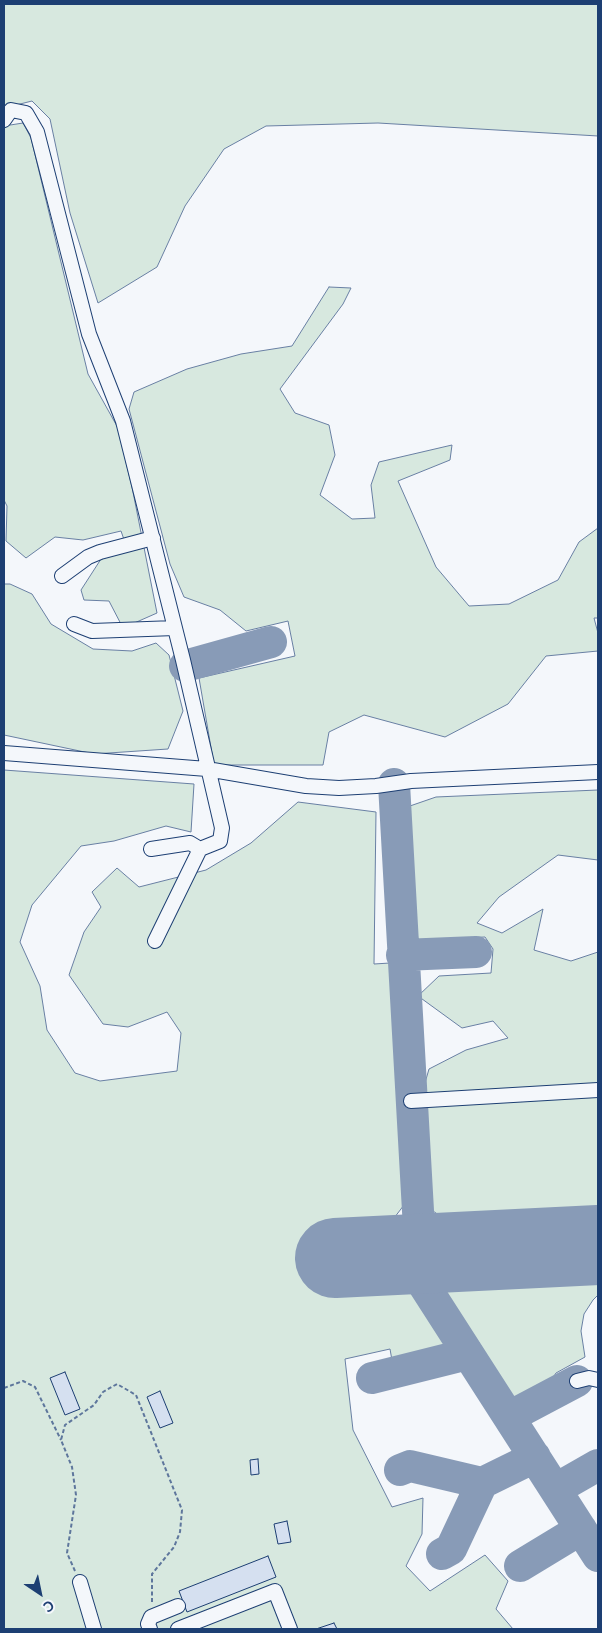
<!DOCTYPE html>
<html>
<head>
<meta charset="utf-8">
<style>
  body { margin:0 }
  #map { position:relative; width:602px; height:1633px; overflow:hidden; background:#f4f7fb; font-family:"Nunito Sans",sans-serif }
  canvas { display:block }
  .frame { position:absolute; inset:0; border:5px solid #1d3f73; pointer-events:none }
  .north { position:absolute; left:15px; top:1568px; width:50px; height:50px; -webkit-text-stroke:4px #f4f7fb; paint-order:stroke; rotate:146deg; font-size:14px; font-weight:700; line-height:20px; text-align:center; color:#1d3f73 }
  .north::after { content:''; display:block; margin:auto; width:18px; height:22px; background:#1d3f73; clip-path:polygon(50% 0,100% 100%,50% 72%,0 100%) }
</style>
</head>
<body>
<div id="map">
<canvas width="602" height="1633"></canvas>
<div class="frame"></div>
<div class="north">С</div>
</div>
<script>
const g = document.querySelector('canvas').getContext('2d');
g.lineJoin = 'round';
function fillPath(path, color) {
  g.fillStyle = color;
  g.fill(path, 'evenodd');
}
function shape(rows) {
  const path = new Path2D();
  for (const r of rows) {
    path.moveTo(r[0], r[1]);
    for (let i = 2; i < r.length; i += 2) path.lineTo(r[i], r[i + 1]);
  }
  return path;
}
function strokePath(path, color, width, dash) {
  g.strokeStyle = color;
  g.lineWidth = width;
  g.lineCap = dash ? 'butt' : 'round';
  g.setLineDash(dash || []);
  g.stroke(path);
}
const green = shape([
  [4,4,598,4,598,136,378,123,266,126,224,149,185,206,157,267,98,303,70,213,50,119,32,101,4,108,4,4],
  [23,123,31,138,88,374,118,428,132,487,157,613,123,628,109,601,84,600,81,590,101,559,128,551,121,531,83,540,55,537,26,558,6,541,7,506,4,500,4,126,23,123],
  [329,287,351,288,343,304,280,389,295,413,329,425,335,455,320,495,352,519,375,518,371,485,379,462,452,445,450,460,398,481,436,567,469,606,509,604,558,580,579,542,598,528,598,618,594,618,598,633,598,651,546,656,508,704,445,737,364,715,329,732,323,765,214,765,199,678,295,656,288,621,246,631,220,610,184,597,170,564,129,409,134,392,187,369,241,354,292,346,329,287],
  [4,584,10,584,32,594,51,624,93,649,132,651,156,643,169,655,183,711,168,749,94,754,4,735,4,584],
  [4,770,194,784,191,832,166,826,114,841,81,846,32,905,20,942,40,986,47,1030,75,1073,100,1081,177,1071,181,1033,167,1012,128,1027,103,1024,69,975,84,932,101,907,92,892,117,868,139,887,206,870,251,843,298,802,376,812,374,964,390,963,404,1205,388,1226,328,1231,331,1285,412,1282,451,1340,448,1353,393,1366,390,1349,345,1359,353,1430,392,1507,423,1498,422,1534,406,1566,430,1591,485,1555,508,1581,496,1609,513,1629,4,1629,4,770],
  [598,790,598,860,558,855,499,897,477,923,502,933,543,909,534,950,571,961,598,952,598,1217,452,1224,430,1209,428,1131,416,1114,429,1069,466,1050,508,1038,493,1021,462,1028,418,996,439,976,491,973,493,949,485,937,465,938,441,948,418,945,417,926,409,920,400,839,407,807,436,797,598,790],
  [598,1273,598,1295,593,1300,584,1314,581,1331,585,1357,556,1373,547,1387,517,1403,503,1398,481,1362,485,1353,478,1341,466,1335,443,1296,444,1281,598,1273]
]);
fillPath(green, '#d7e8df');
strokePath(green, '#687fa3', 1);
strokePath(shape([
  [185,666,271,642],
  [394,784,422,1282,598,1556],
  [402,955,476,952],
  [372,1378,468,1354],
  [509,1417,577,1381],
  [400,1470,410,1466,482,1483,535,1457],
  [556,1489,598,1465],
  [442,1554,451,1549,482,1483],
  [520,1566,581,1529]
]), '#889bb7', 32);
strokePath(shape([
  [335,1258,598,1245]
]), '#889bb7', 80);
const building = shape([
  [65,1372,80,1409,65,1415,50,1378,65,1372],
  [160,1391,173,1423,160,1428,147,1397,160,1391],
  [258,1459,259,1474,251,1475,250,1460,258,1459],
  [287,1521,291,1542,278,1544,274,1524,287,1521],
  [268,1556,276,1577,187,1612,179,1591,268,1556],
  [334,1623,337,1629,316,1629,334,1623]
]);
fillPath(building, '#d5e0f0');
strokePath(building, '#1d3f73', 1);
const minor = shape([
  [4,120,11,110,26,113,37,132,89,334,123,421,183,660,222,828,220,841,200,849,155,941],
  [62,576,88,557,100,552,153,538],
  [74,624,92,631,175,628],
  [4,753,207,769,306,786,339,788,376,786,411,781,598,772],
  [151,849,190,843,200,849],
  [411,1101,598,1090],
  [577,1381,589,1378,598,1380],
  [80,1582,94,1629],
  [150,1629,148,1624,151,1617,178,1606],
  [178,1629,275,1591,290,1629]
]);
strokePath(minor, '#1d3f73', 16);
strokePath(shape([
  [4,1388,23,1381,35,1387,61,1440],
  [75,1571,67,1553,76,1495,72,1467,61,1440,65,1425,94,1405,103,1392,117,1384,136,1395,182,1510,180,1532,174,1547,152,1574,152,1602]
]), '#5e769c', 2, [4, 2.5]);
strokePath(minor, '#f4f7fb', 14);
</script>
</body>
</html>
